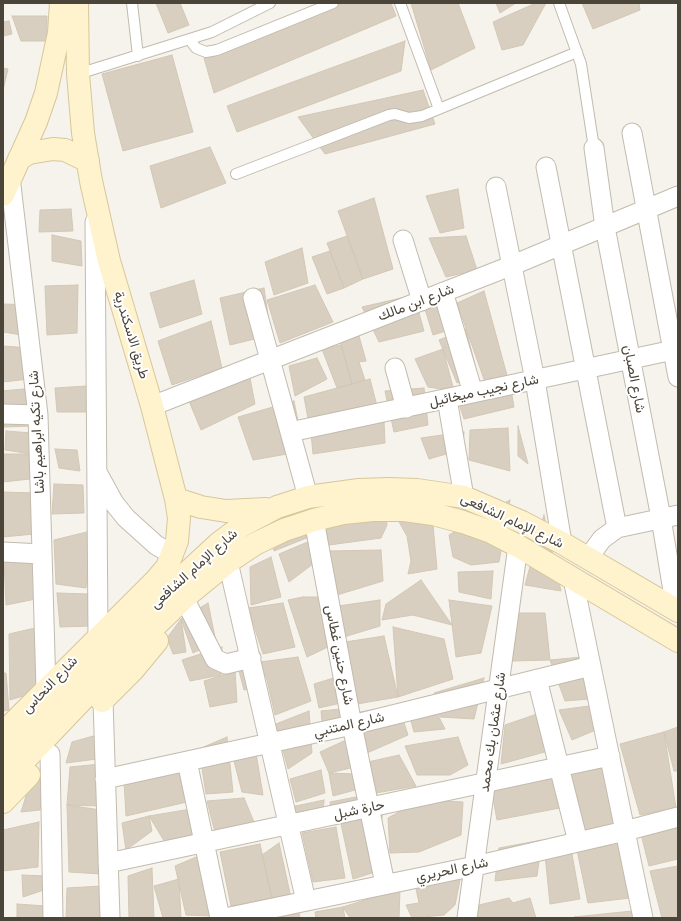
<!DOCTYPE html>
<html>
<head>
<meta charset="utf-8">
<style>
  body { margin:0 }
  #map { position:relative; width:681px; height:921px; overflow:hidden; background:#f6f3ec; font-family:"Fira Sans Condensed",sans-serif }
  canvas { display:block }
  .frame { position:absolute; inset:0; border:4px solid #4b4439; pointer-events:none }
</style>
</head>
<body>
<div id="map">
<canvas width="681" height="921"></canvas>
<div class="frame"></div>
</div>
<script>
const g = document.querySelector('canvas').getContext('2d');
g.lineJoin = 'round';
function fillPath(path, color) {
  g.fillStyle = color;
  g.fill(path, 'evenodd');
}
function shape(rows) {
  const path = new Path2D();
  for (const r of rows) {
    path.moveTo(r[0], r[1]);
    for (let i = 2; i < r.length; i += 2) path.lineTo(r[i], r[i + 1]);
  }
  return path;
}
function strokePath(path, color, width, dash) {
  g.strokeStyle = color;
  g.lineWidth = width;
  g.lineCap = dash ? 'butt' : 'round';
  g.setLineDash(dash || []);
  g.stroke(path);
}
function drawText(font, color, halo, rows, align = 'center') {
  g.font = font + ' "Fira Sans Condensed",Vazirmatn,sans-serif';
  g.lineWidth = 4;
  g.setLineDash([]);
  g.textBaseline = 'middle';
  g.strokeStyle = halo;
  g.fillStyle = color;
  for (const [text, x, y, turn = 0] of rows) {
    g.save();
    g.translate(x, y);
    g.rotate((+turn || 0) * Math.PI / 180);
    g.textAlign = isNaN(turn) ? turn : align;
    if (halo) g.strokeText(text, 0, 0);
    g.fillText(text, 0, 0);
    g.restore();
  }
}
const building = shape([
  [156,3,180,3,189,25,168,33,156,3],
  [342,3,391,3,396,16,214,93,204,58,342,3],
  [411,3,458,3,475,48,431,70,411,3],
  [496,3,516,3,500,13,496,3],
  [536,3,546,3,523,45,502,50,493,22,536,3],
  [582,3,639,3,640,10,593,29,582,3],
  [12,16,47,16,47,41,21,41,12,16],
  [9,21,12,34,3,36,3,22,9,21],
  [405,41,401,71,237,132,227,106,405,41],
  [172,55,193,132,123,151,102,74,172,55],
  [3,68,8,69,3,90,3,68],
  [423,90,435,124,325,154,298,117,423,90],
  [210,147,226,183,161,208,150,166,210,147],
  [458,189,464,228,440,233,426,196,458,189],
  [374,198,393,269,363,279,338,211,374,198],
  [71,209,73,231,39,232,40,210,71,209],
  [52,235,81,241,82,266,52,261,52,235],
  [347,236,363,279,344,288,327,243,347,236],
  [466,236,477,270,446,277,429,238,466,236],
  [302,248,308,283,274,295,265,262,302,248],
  [330,251,344,288,327,294,312,257,330,251],
  [194,280,202,314,160,328,150,293,194,280],
  [78,285,77,333,47,335,45,286,78,285],
  [315,285,333,322,280,343,267,300,315,285],
  [264,288,271,335,230,345,220,298,264,288],
  [484,291,508,379,485,382,457,303,484,291],
  [414,295,424,331,379,342,362,307,414,295],
  [455,295,459,327,433,335,424,306,455,295],
  [3,304,29,305,28,336,3,332,3,304],
  [211,321,222,368,172,385,158,341,211,321],
  [466,329,478,377,457,383,439,340,466,329],
  [359,336,366,361,359,362,365,380,352,384,340,340,359,336],
  [341,345,352,384,337,388,322,349,341,345],
  [3,346,29,348,29,379,3,382,3,346],
  [443,349,454,391,428,387,415,359,443,349],
  [317,358,327,379,295,396,289,366,317,358],
  [250,378,255,404,201,430,189,401,250,378],
  [370,379,377,406,309,424,304,397,370,379],
  [87,386,88,412,57,412,55,388,87,386],
  [33,388,33,426,3,427,3,391,33,388],
  [424,388,428,425,394,432,385,391,424,388],
  [511,390,514,407,464,419,458,401,511,390],
  [294,401,304,451,253,460,238,417,294,401],
  [384,421,385,443,313,454,311,433,384,421],
  [518,426,528,464,518,456,518,426],
  [508,428,510,471,469,460,470,430,508,428],
  [6,431,32,433,32,454,5,450,6,431],
  [464,432,463,449,429,459,421,438,464,432],
  [55,449,77,450,80,471,59,468,55,449],
  [3,454,32,454,30,479,3,482,3,454],
  [382,482,387,525,381,538,329,545,317,488,382,482],
  [54,484,83,485,84,513,52,514,54,484],
  [3,492,35,493,34,534,3,537,3,492],
  [510,500,499,562,471,565,453,557,449,535,510,500],
  [544,515,561,591,525,585,544,515],
  [398,520,433,525,437,569,408,574,411,561,407,536,398,520],
  [311,524,314,535,274,551,270,538,311,524],
  [91,531,86,588,56,584,54,540,91,531],
  [310,541,313,564,289,582,279,554,310,541],
  [381,550,383,581,337,595,329,551,381,550],
  [271,557,281,597,251,605,250,567,271,557],
  [4,560,35,560,36,599,6,605,4,560],
  [493,571,491,599,459,592,458,572,493,571],
  [421,580,452,625,413,615,382,620,386,604,421,580],
  [57,593,88,594,90,626,60,627,57,593],
  [303,597,320,597,330,646,307,657,288,600,303,597],
  [380,600,380,626,344,637,338,606,380,600],
  [449,600,492,606,481,653,456,657,449,600],
  [208,603,216,642,193,653,181,619,208,603],
  [283,603,295,647,263,654,248,608,283,603],
  [519,613,545,613,550,660,512,661,519,613],
  [181,619,186,652,173,654,167,638,181,619],
  [393,627,444,639,453,679,398,697,393,627],
  [35,628,36,692,10,700,9,634,35,628],
  [384,636,398,697,357,704,345,642,384,636],
  [222,647,221,675,190,681,182,660,222,647],
  [298,657,311,701,275,715,267,680,260,662,298,657],
  [582,657,589,699,565,701,550,660,582,657],
  [248,665,254,688,244,690,238,667,248,665],
  [235,671,237,702,210,707,204,681,235,671],
  [3,673,6,673,9,710,3,711,3,673],
  [340,676,345,702,319,708,314,684,340,676],
  [484,678,474,719,440,717,434,693,484,678],
  [428,696,445,729,414,732,406,702,428,696],
  [398,705,408,735,367,753,360,712,398,705],
  [589,706,598,729,572,740,559,710,589,706],
  [341,709,345,736,324,741,321,711,341,709],
  [309,711,312,753,288,769,276,724,309,711],
  [540,713,552,750,501,764,505,725,540,713],
  [678,727,678,771,674,771,664,732,678,727],
  [664,732,676,808,640,815,620,744,664,732],
  [97,735,97,759,66,763,72,742,97,735],
  [227,737,233,792,206,794,199,749,227,737],
  [458,737,468,765,450,775,417,775,405,746,458,737],
  [346,740,355,767,329,773,320,752,346,740],
  [256,753,263,795,242,792,233,757,256,753],
  [399,755,416,786,376,793,368,762,399,755],
  [608,762,620,826,581,835,569,771,608,762],
  [100,764,99,806,67,805,70,767,100,764],
  [321,770,325,793,296,802,290,779,321,770],
  [182,771,187,802,126,816,124,781,182,771],
  [329,773,355,774,355,790,333,796,329,773],
  [559,774,565,807,497,820,491,787,559,774],
  [45,778,40,810,21,812,30,783,45,778],
  [361,796,359,803,331,811,330,802,361,796],
  [244,798,254,822,215,832,207,801,244,798],
  [324,800,323,812,294,818,291,807,324,800],
  [440,801,463,802,461,835,419,852,390,853,388,818,406,808,440,801],
  [67,805,101,810,102,874,69,872,67,805],
  [191,809,195,837,166,844,149,816,191,809],
  [383,812,372,873,353,879,341,824,383,812],
  [149,816,152,831,126,850,122,823,149,816],
  [39,822,38,867,3,871,3,830,39,822],
  [678,826,678,859,649,866,641,834,678,826],
  [336,827,345,878,313,882,302,833,336,827],
  [542,840,537,876,495,881,499,848,542,840],
  [279,843,291,898,272,898,262,855,279,843],
  [260,844,272,898,231,906,220,852,260,844],
  [621,844,630,898,588,903,577,850,621,844],
  [572,854,580,899,550,904,545,855,572,854],
  [201,855,214,916,186,915,175,866,201,855],
  [678,866,678,918,662,918,650,871,678,866],
  [152,868,154,918,129,918,128,876,152,868],
  [22,875,46,876,47,889,23,897,22,875],
  [461,875,455,905,444,915,412,918,406,905,419,903,415,884,461,875],
  [179,879,181,918,163,918,154,886,179,879],
  [102,886,99,918,66,918,67,888,102,886],
  [400,889,399,918,350,918,343,907,400,889],
  [509,898,513,903,530,898,536,918,478,918,479,905,509,898],
  [17,904,46,906,45,918,17,918,17,904],
  [343,907,345,918,316,918,315,912,343,907],
  [632,911,633,918,574,917,632,911],
  [299,912,300,918,274,918,273,914,299,912]
]);
fillPath(building, '#d8cfc1');
strokePath(building, '#d3c7b4', 1);
const lane = shape([
  [132,3,138,56],
  [400,3,439,109],
  [559,3,581,64,594,148],
  [190,40,196,48,206,52,217,50,333,3],
  [78,74,212,32,270,3],
  [236,174,389,115,395,114,409,118,422,116,577,52]
]);
const street = shape([
  [632,133,678,377],
  [594,148,605,227,661,518,676,609],
  [546,167,617,528],
  [10,177,38,415,46,689],
  [496,187,535,380,562,543],
  [95,222,98,636],
  [403,240,422,301],
  [443,292,473,393],
  [253,298,308,497],
  [395,368,406,408],
  [447,399,464,497],
  [152,406,513,265,678,196],
  [3,414,38,415],
  [290,432,678,349],
  [97,472,114,503,126,518,156,545,173,555],
  [314,520,352,725,385,884],
  [3,552,42,554],
  [588,558,602,539,617,528,678,515],
  [228,562,306,901],
  [573,579,643,918],
  [184,598,215,659,226,664,251,658],
  [537,679,578,842],
  [103,700,110,918],
  [50,754,53,918],
  [187,761,220,918],
  [105,779,352,725,591,666],
  [108,863,610,756],
  [225,918,475,866,625,831,678,817],
  [467,918,518,546]
]);
const secondary = shape([
  [19,159,29,153,53,149,65,150,88,161],
  [3,195,36,122,46,93,59,33,61,3],
  [176,499,201,507,226,511,266,509],
  [102,701,133,670,157,641],
  [3,733,156,580,167,567,177,541,179,518,176,499,152,406,109,261,91,181,83,133,78,74,77,3],
  [3,760,140,616,219,543,243,525,277,507,308,497,359,490,389,489,417,490,464,497,522,522,562,543,678,611],
  [3,783,126,654,184,598,228,562,255,544,284,530,314,520,343,513,373,510,404,510,433,514,463,522,491,532,518,546,678,641],
  [3,802,29,775]
]);
strokePath(lane, '#c2bbae', 12);
strokePath(street, '#c2bbae', 21);
strokePath(secondary, '#d6c79b', 24);
strokePath(lane, '#fff', 10);
strokePath(street, '#fff', 19);
strokePath(secondary, '#fff3cd', 22);
drawText('14px', '#4b4439', '#fff', [
  ["شارع ابن مالك",416,303,-21],
  ["طريق الاسكندرية",131,335,73],
  ["شارع الصبان",634,379,79],
  ["شارع نجيب ميخائيل",484,391,-12],
  ["شارع تكيه ابراهيم باشا",37,432,-93],
  ["شارع الإمام الشافعى",512,521,25],
  ["شارع الإمام الشافعى",194,569,-42],
  ["شارع حنين غطاس",339,655,79],
  ["شارع النحاس",50,685,-46],
  ["شارع المتنبي",349,725,-13],
  ["شارع عثمان بك محمد",493,732,-82],
  ["حارة شبل",359,810,-12],
  ["شارع الحريري",452,870,-12]
]);
</script>
</body>
</html>
